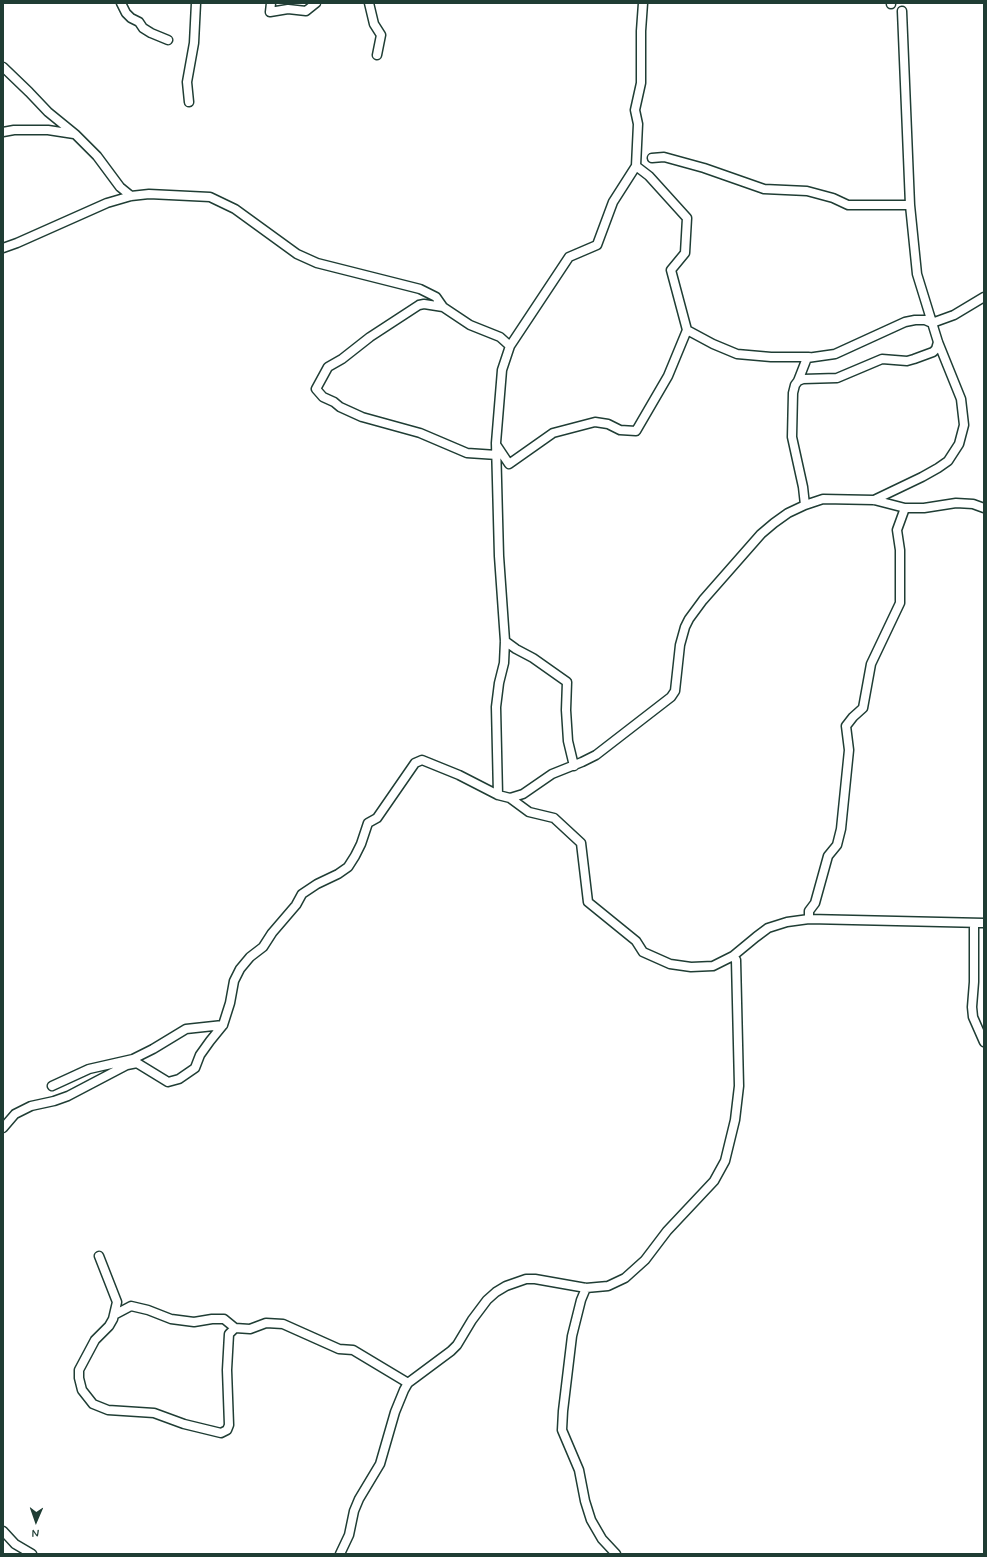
<!DOCTYPE html>
<html>
<head>
<meta charset="utf-8">
<style>
  body { margin:0 }
  #map { position:relative; width:987px; height:1557px; overflow:hidden; background:#fff; font-family:Mynerve,sans-serif }
  canvas { display:block }
  .frame { position:absolute; inset:0; border:4px solid #1f3d34; pointer-events:none }
  .north { position:absolute; left:16px; top:1501px; width:40px; height:40px; -webkit-text-stroke:3px #fff; paint-order:stroke; rotate:182deg; font-size:11px; font-weight:700; line-height:16px; text-align:center; color:#1f3d34 }
  .north::after { content:''; display:block; margin:auto; width:14px; height:18px; background:#1f3d34; clip-path:polygon(50% 0,100% 100%,50% 72%,0 100%) }
</style>
</head>
<body>
<div id="map">
<canvas width="987" height="1557"></canvas>
<div class="frame"></div>
<div class="north">N</div>
</div>
<script>
const g = document.querySelector('canvas').getContext('2d');
g.lineJoin = 'round';
function shape(rows) {
  const path = new Path2D();
  for (const r of rows) {
    path.moveTo(r[0], r[1]);
    for (let i = 2; i < r.length; i += 2) path.lineTo(r[i], r[i + 1]);
  }
  return path;
}
function strokePath(path, color, width, dash) {
  g.strokeStyle = color;
  g.lineWidth = width;
  g.lineCap = dash ? 'butt' : 'round';
  g.setLineDash(dash || []);
  g.stroke(path);
}
const street = shape([
  [121,3,126,13,131,18,139,22,143,28,151,33,168,40],
  [271,3,270,12,288,9,306,11,316,3],
  [369,3,374,24,381,35,377,55],
  [891,4,891,3],
  [3,67,29,92,48,112,75,134,97,156,120,187,131,196],
  [189,102,187,82,194,43,196,3],
  [3,132,14,130,48,130,74,134],
  [652,158,664,157,704,168,764,189,807,191,833,198,848,205,910,205],
  [3,248,17,243,107,203,131,196,149,194,210,197,235,209,297,254,317,263,420,289,436,297,443,307],
  [687,330,713,344,737,354,771,357,809,357],
  [798,381,803,379,837,378,882,359,907,361,914,359,933,352,936,349,938,342],
  [497,446,509,464,553,433,595,422,608,424,620,430,636,431,668,376,687,330,671,270,685,253,687,218,649,176,636,166],
  [497,455,467,453,420,433,362,417,340,407,334,402,323,397,316,389,328,367,342,359,370,337,419,305,424,304,443,307,470,325,500,337,510,346],
  [874,500,922,477,938,468,948,461,959,444,964,425,961,399,938,342,917,274,910,205,902,11],
  [805,505,803,487,792,437,793,393,795,385,798,381,807,358,835,354,905,322,915,320,925,320,932,323,954,315,984,297],
  [505,641,516,649,533,658,567,682,566,710,568,741,574,766],
  [498,795,496,707,499,683,504,663,505,641,499,556,496,443,502,370,510,346,569,257,597,245,613,202,636,166,638,124,635,110,641,83,641,31,643,3],
  [510,798,523,794,552,774,582,762,596,755,671,697,675,691,680,645,685,627,689,619,703,600,761,534,774,523,788,513,805,505,823,499,874,500,905,508,924,508,956,503,973,504,984,508],
  [809,919,809,911,815,903,828,856,837,845,841,829,849,750,846,726,853,717,863,708,871,664,900,603,900,550,897,530,905,508],
  [974,923,974,982,972,1007,973,1017,984,1042],
  [52,1086,89,1069,133,1059,153,1049,186,1029,223,1025],
  [3,1128,15,1114,31,1106,54,1101,68,1096,127,1065,137,1063,168,1082,179,1079,195,1068,200,1055,210,1041,223,1025,230,1003,234,981,240,969,250,957,263,947,272,933,296,905,302,894,317,884,338,874,348,867,355,856,361,844,368,823,377,818,415,763,422,760,459,775,498,795,510,798,529,812,554,818,581,843,588,902,636,941,643,952,670,964,691,967,713,966,733,956,756,937,768,928,787,922,809,919,984,923],
  [99,1256,117,1302,113,1319,109,1326,95,1340,79,1370,79,1378,82,1390,93,1404,108,1410,154,1413,184,1424,221,1433,227,1430,229,1425,227,1370,229,1334,235,1328,250,1329,266,1323,283,1324,339,1349,353,1350,408,1383],
  [586,1288,581,1300,572,1336,563,1411,562,1430,579,1470,585,1501,591,1520,602,1539,616,1554],
  [114,1315,131,1306,148,1310,171,1319,194,1322,212,1319,224,1319,235,1328],
  [3,1531,15,1544,32,1554],
  [340,1554,349,1535,354,1511,359,1499,380,1464,395,1412,404,1390,408,1383,451,1351,457,1345,472,1320,487,1300,496,1292,506,1286,526,1279,535,1279,586,1288,608,1286,625,1278,645,1260,667,1231,714,1181,725,1161,735,1120,739,1086,736,960,733,956]
]);
strokePath(street, '#1f3d34', 11);
strokePath(street, '#fff', 8);
</script>
</body>
</html>
